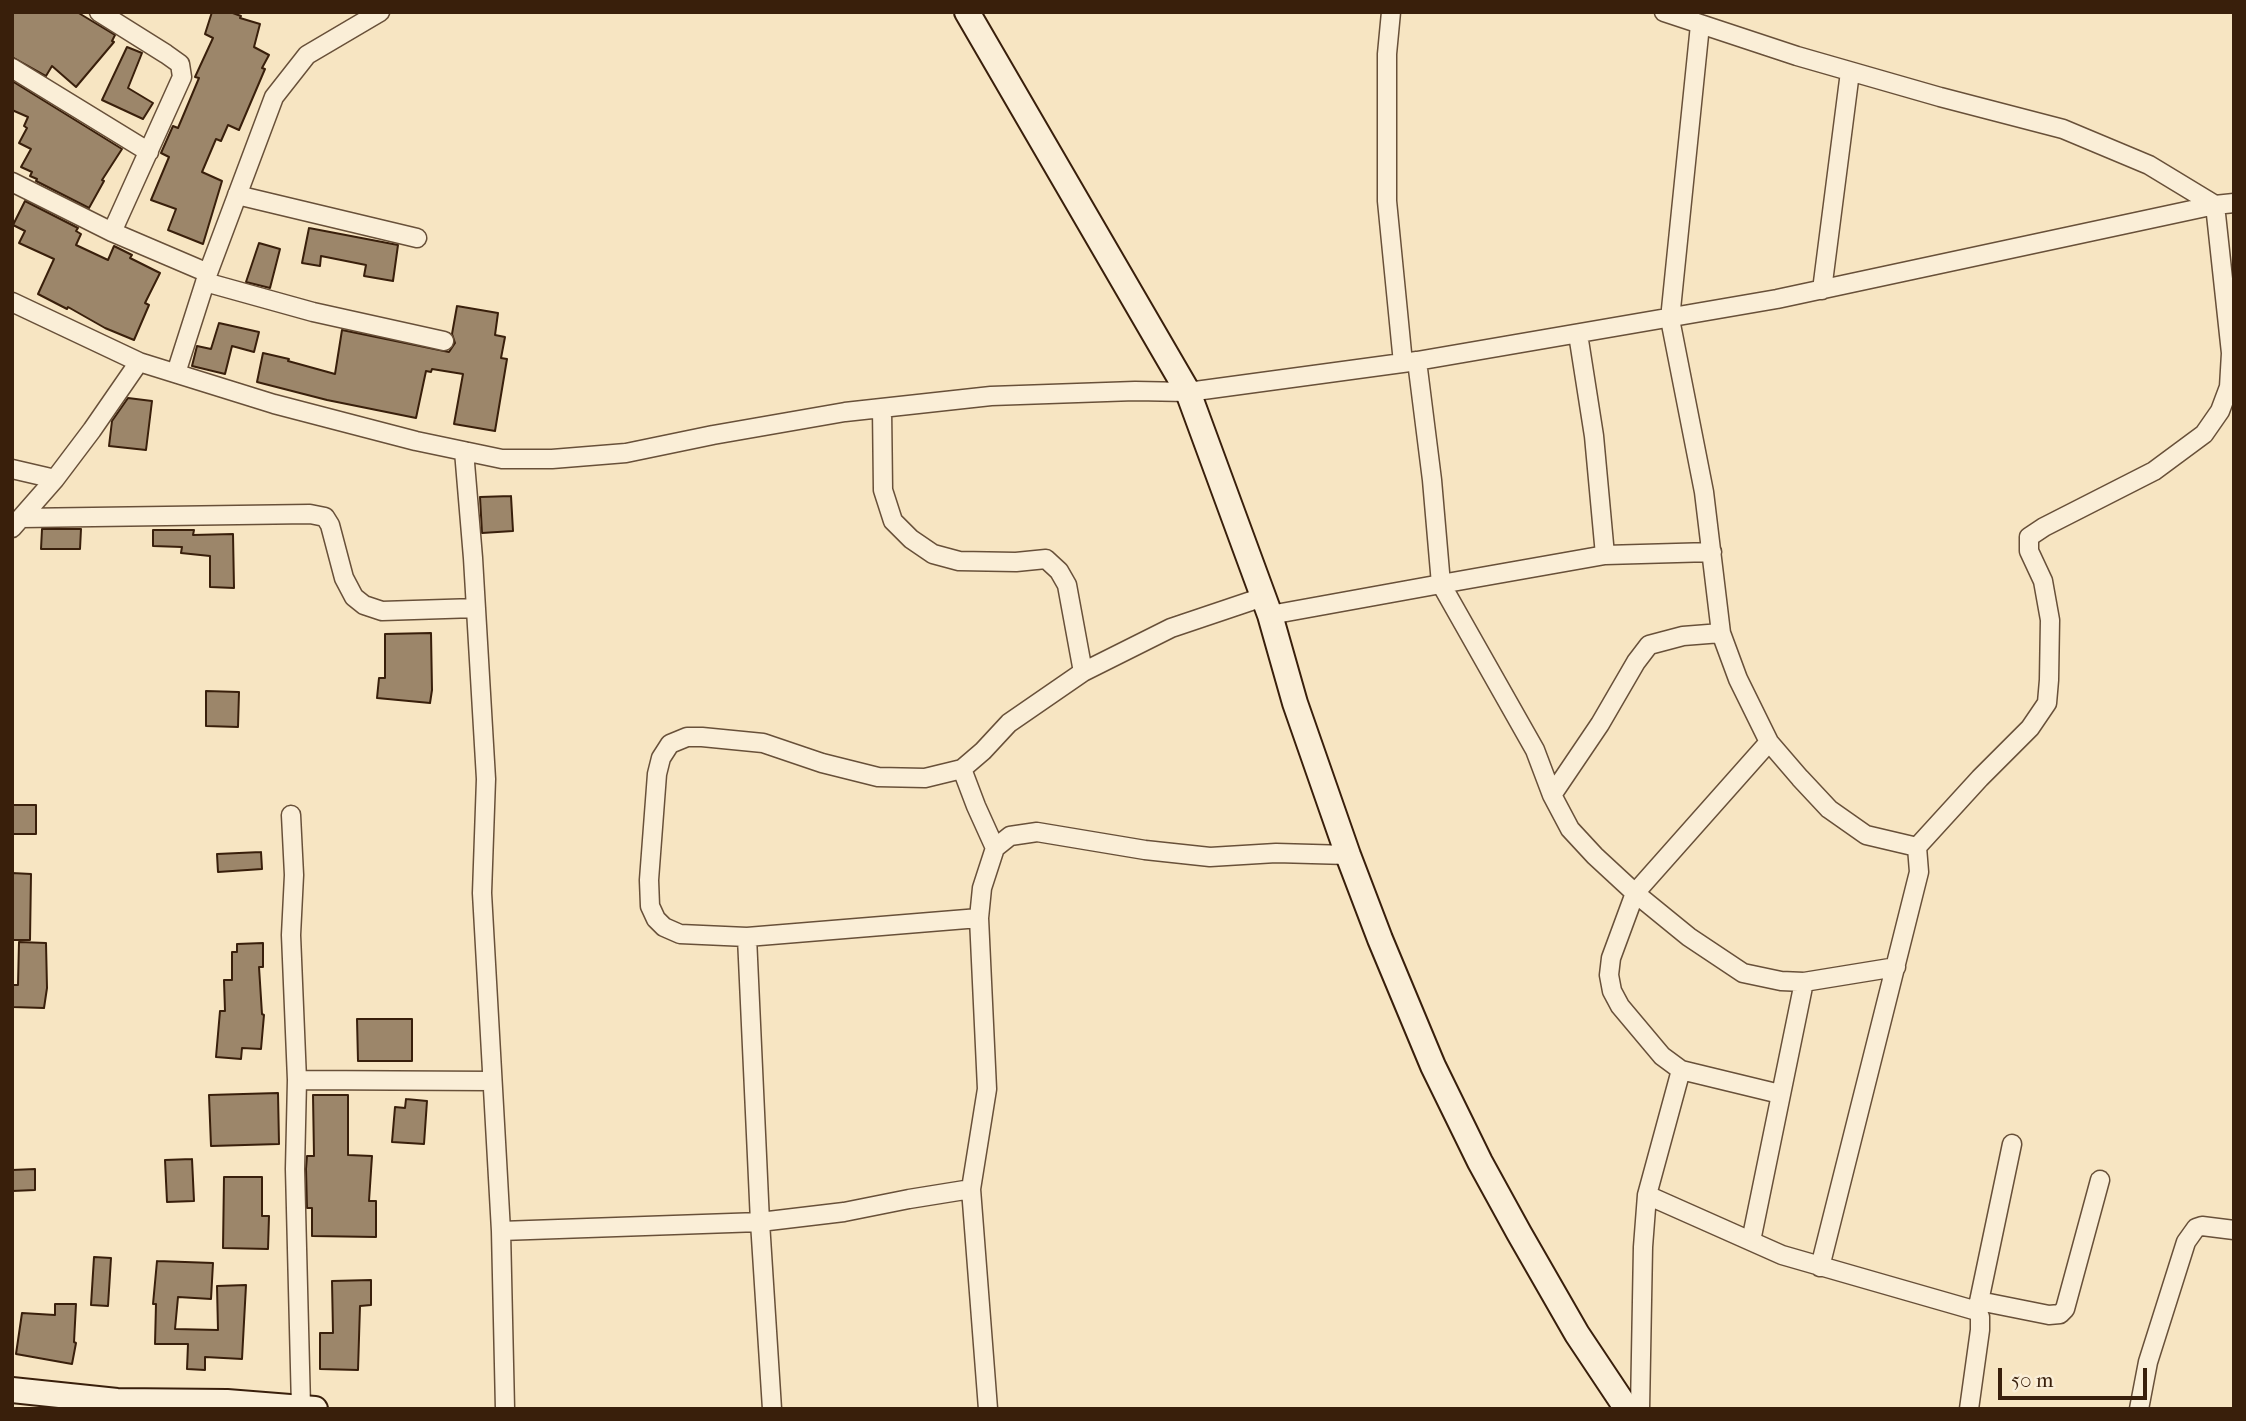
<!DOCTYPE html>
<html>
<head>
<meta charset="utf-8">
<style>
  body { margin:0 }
  #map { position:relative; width:2246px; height:1421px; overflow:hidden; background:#f7e5c2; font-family:"IM FELL French Canon",serif }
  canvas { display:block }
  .frame { position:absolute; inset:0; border:14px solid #391f0b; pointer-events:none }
  .scale { position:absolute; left:1998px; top:1368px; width:149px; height:32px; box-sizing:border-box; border:4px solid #391f0b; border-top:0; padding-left:9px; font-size:21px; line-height:24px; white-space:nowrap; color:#391f0b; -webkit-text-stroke:5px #faeed7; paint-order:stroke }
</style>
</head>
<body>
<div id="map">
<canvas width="2246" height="1421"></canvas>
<div class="frame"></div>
<div class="scale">50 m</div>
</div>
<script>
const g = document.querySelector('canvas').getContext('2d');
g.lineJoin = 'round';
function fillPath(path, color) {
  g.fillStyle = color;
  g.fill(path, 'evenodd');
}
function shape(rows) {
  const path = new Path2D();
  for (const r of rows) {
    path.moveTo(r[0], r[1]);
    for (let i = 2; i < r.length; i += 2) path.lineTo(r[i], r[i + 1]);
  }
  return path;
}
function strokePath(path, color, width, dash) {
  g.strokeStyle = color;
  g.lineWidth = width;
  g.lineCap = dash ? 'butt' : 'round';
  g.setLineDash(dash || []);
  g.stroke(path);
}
const building = shape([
  [12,12,77,12,115,35,112,41,114,42,76,87,52,66,46,76,12,57,12,12],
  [212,12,230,12,241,16,240,18,260,24,254,47,269,55,262,68,265,69,239,130,228,125,221,141,216,139,202,172,222,181,203,244,168,230,176,209,151,200,169,157,161,153,173,126,178,128,199,78,195,77,213,38,205,34,212,12],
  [127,47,142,53,128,88,153,103,143,119,102,100,127,47],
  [12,81,122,149,102,180,104,181,89,208,36,181,37,179,30,176,32,172,21,167,31,149,19,143,27,128,24,126,28,117,12,110,12,81],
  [25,201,78,228,76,231,81,234,76,245,108,260,114,246,132,255,130,258,160,273,145,303,149,305,134,340,105,328,68,307,67,309,38,294,54,259,19,243,25,231,13,225,25,201],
  [309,228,398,245,393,281,364,276,366,265,321,256,320,266,302,263,309,228],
  [259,243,280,249,270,288,246,282,259,243],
  [457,306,498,313,495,335,505,337,501,358,507,359,495,431,454,424,463,374,432,369,431,372,426,371,416,418,327,400,257,382,263,353,289,359,288,361,335,374,342,330,449,352,455,343,452,334,457,306],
  [219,323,259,332,254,352,232,346,225,374,192,366,197,346,211,349,219,323],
  [128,398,152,401,146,450,109,446,112,421,128,398],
  [511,496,513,531,482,533,480,497,511,496],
  [42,529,81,529,80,549,41,549,42,529],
  [153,530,194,530,193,535,233,534,234,588,210,587,210,556,181,553,182,547,153,546,153,530],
  [431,633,432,690,430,703,377,698,379,678,385,678,385,634,431,633],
  [206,691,239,692,238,727,206,726,206,691],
  [12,805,36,805,36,834,12,834,12,805],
  [261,852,262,869,218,872,217,854,261,852],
  [12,873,31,874,30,940,12,940,12,873],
  [19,942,46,943,47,988,44,1008,12,1007,12,985,18,985,19,942],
  [263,943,263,967,259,967,262,1014,264,1015,261,1049,242,1048,241,1059,216,1057,220,1011,225,1011,224,980,232,980,232,952,237,952,237,944,263,943],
  [357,1019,412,1019,412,1061,358,1061,357,1019],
  [278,1093,279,1144,211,1146,209,1095,278,1093],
  [313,1095,348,1095,348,1155,372,1156,369,1201,376,1201,376,1237,312,1236,312,1208,307,1208,306,1169,307,1156,314,1156,313,1095],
  [406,1099,427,1101,424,1144,392,1142,395,1107,405,1108,406,1099],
  [192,1159,194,1201,167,1202,165,1160,192,1159],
  [35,1169,35,1190,12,1191,12,1170,35,1169],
  [224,1177,262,1177,262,1216,269,1216,268,1249,223,1248,224,1177],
  [94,1257,111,1258,108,1306,91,1305,94,1257],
  [157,1261,213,1263,211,1299,178,1297,175,1329,218,1330,217,1286,246,1285,242,1359,205,1357,205,1370,187,1369,188,1344,155,1344,156,1304,153,1304,157,1261],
  [371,1280,371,1305,360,1306,358,1370,320,1369,320,1333,333,1333,332,1281,371,1280],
  [55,1304,76,1304,74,1342,76,1343,72,1364,16,1354,22,1313,55,1315,55,1304]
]);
fillPath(building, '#9c866a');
strokePath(building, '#391f0b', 2);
const street = shape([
  [99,12,166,54,180,64,182,77,112,232],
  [1391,12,1387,54,1387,201,1403,363],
  [1664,12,1797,56,1940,97,2063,129,2149,165,2215,205,2231,353,2229,387,2220,411,2204,434,2154,471,2044,527,2029,537,2029,551,2043,581,2050,620,2049,680,2047,703,2030,728,1980,778,1917,847],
  [1700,25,1670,319,1704,492,1721,633,1738,679,1769,742,1800,778,1829,809,1866,835,1917,847,1919,872,1820,1267],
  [12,68,149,152],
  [12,182,112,232,208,273],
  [237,195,417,238],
  [205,282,313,312,444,341],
  [1822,290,1850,72],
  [12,302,139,362,274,404,416,441,502,459,552,459,626,453,713,435,845,412,991,396,1135,391,1188,392,1417,361,1777,299,2215,205,2234,203],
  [1578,334,1594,436,1605,555],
  [1417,361,1432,480,1441,584,1605,555,1712,552],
  [176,373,208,273,274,97,307,55,380,12],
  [882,408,883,490,893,521,911,539,933,554,959,561,1016,562,1046,559,1059,571,1067,585,1083,672],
  [464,451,473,558,486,779,482,893,501,1231,505,1409],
  [12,469,55,479],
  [21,518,310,514,325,517,330,525,344,578,354,597,364,605,382,611,476,608],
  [12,528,55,479,92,430,139,362],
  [1270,615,1441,584,1535,750,1552,795,1570,829,1595,856,1635,893,1689,937,1743,973,1781,981,1804,982,1896,967],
  [1769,742,1635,893,1611,958,1609,975,1612,991,1620,1006,1662,1056,1681,1070,1780,1094],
  [962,769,976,806,995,848],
  [1552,795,1600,724,1636,662,1649,645,1683,636,1721,633],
  [291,815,294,875,291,935,297,1080],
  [747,937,680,934,664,927,656,919,650,906,649,880,657,774,661,758,670,744,687,737,702,737,763,743,822,763,878,777,925,778,962,769,983,751,1009,723,1083,672,1171,628,1263,597],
  [1647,1195,1782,1255,1977,1311,1980,1317,1980,1330,1969,1409],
  [501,1231,760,1222,844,1212,909,1199,971,1189],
  [1751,1241,1804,982],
  [1979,1301,2049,1315,2060,1314,2065,1309,2100,1180],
  [1977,1311,2012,1144],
  [301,1407,295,1169,297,1080,492,1081],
  [772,1409,760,1222,747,937,979,918],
  [988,1409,971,1189,987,1089,979,918,982,888,995,848,1010,836,1037,832,1145,850,1210,857,1276,853,1348,855],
  [1640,1409,1643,1247,1647,1195,1681,1070],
  [2139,1409,2148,1362,2186,1242,2196,1228,2202,1226,2234,1230]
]);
const secondary = shape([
  [967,12,1188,392,1270,615,1295,703,1348,855,1380,939,1433,1066,1480,1162,1519,1233,1577,1334,1627,1409],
  [12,1390,117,1401,227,1402,315,1409]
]);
strokePath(street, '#685039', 21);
strokePath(secondary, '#391f0b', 28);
strokePath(street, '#faeed7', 18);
strokePath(secondary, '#faeed7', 24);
</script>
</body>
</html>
